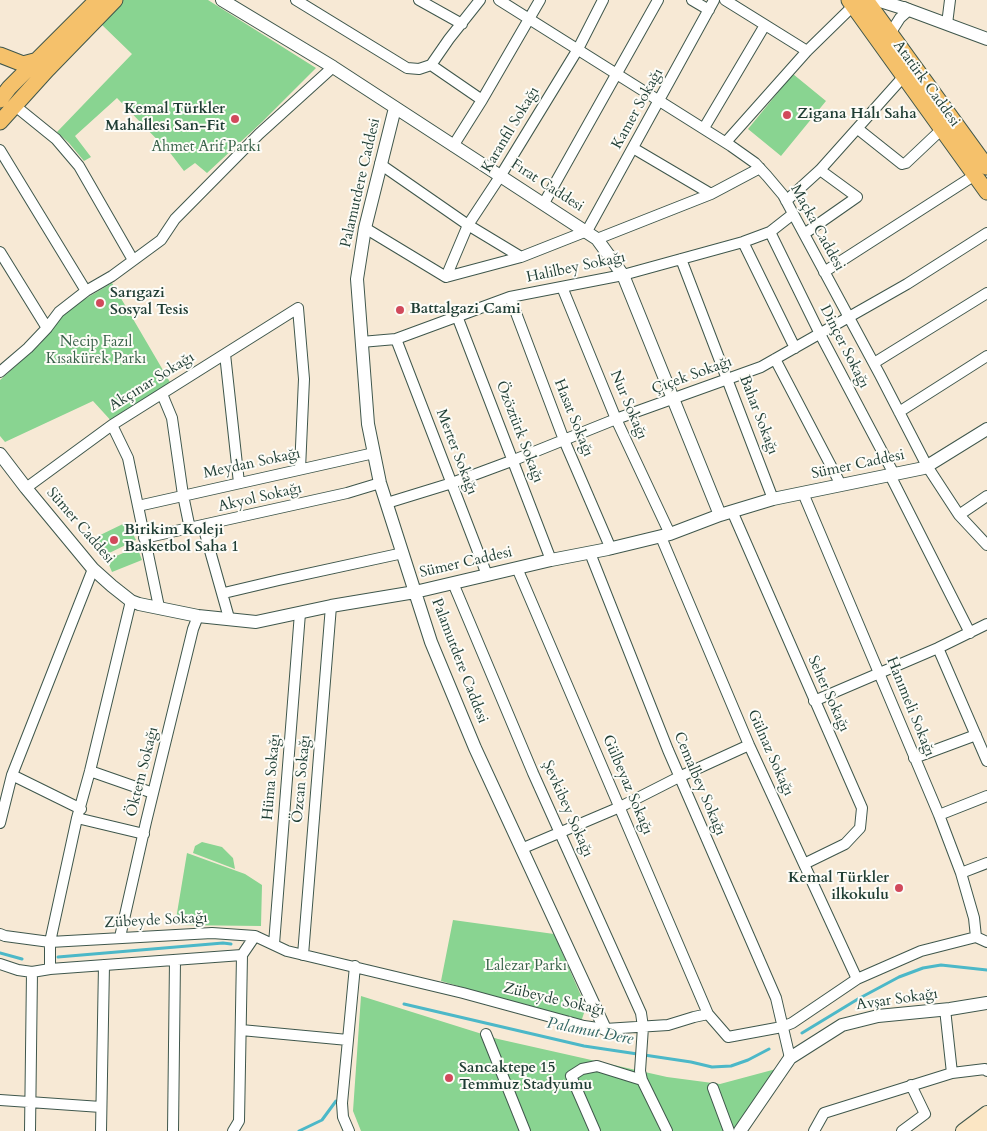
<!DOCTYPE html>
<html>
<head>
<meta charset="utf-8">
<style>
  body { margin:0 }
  canvas { display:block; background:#f7e9d5 }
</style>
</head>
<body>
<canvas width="987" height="1131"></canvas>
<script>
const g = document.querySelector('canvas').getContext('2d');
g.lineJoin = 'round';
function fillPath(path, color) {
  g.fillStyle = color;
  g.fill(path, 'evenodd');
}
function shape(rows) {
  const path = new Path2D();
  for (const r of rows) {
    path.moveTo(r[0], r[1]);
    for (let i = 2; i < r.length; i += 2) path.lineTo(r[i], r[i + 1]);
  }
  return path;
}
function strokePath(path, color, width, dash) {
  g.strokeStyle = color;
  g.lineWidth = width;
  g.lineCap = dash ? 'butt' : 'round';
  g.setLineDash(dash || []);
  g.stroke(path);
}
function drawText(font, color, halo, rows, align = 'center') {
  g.font = font + ' Cardo,serif';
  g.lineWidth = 4;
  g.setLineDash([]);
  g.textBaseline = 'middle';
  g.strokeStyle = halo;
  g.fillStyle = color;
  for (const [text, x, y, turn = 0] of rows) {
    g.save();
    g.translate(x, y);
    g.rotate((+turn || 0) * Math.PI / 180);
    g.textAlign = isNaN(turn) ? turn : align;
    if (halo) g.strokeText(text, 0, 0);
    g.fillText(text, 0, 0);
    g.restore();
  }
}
fillPath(shape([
  [123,0,208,0,316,68,262,122,207,173,195,163,184,171,171,154,117,98,75,136,91,157,84,161,69,143,57,132,132,54,101,24],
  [793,74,826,101,781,156,748,129],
  [112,283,174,389,114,424,93,401,5,442,0,436,0,380,40,344,68,309],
  [127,522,136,540,101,557,92,539],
  [137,547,142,560,112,572,107,560],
  [202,842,222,847,233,858,235,869,193,853,195,846],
  [187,853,245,874,262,885,261,926,175,925],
  [453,920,554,934,586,1007,582,1019,578,1021,441,981],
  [361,996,498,1039,667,1077,720,1084,776,1069,741,1131,361,1131,353,1111]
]), '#89d491');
strokePath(shape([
  [0,953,22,959],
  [58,957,223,943,231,944],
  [404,1004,584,1046,691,1062,712,1067,731,1066,748,1060,769,1049],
  [802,1033,858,999,899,977,923,968,941,965,987,970],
  [299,1131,322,1120,336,1101]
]), '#4cb8c8', 3);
const minor = shape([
  [296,0,407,68,419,69,431,65,482,100],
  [419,0,462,24],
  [499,0,731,146,755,163,767,176,783,195,880,375,927,466,959,515,987,545],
  [692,0,709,10],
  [725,0,807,51],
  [947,24,950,0],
  [893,39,893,29,900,18,909,10,904,7],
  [431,65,449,39,480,0],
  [14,105,56,139,79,166,133,260],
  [704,128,765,25],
  [858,129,902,164,906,163,942,129],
  [726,142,807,51,853,6],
  [453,146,482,100,540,0],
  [633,148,711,194],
  [0,150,86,291],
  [380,164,468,225,521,257,587,231,714,0],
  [786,201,820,170,904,76],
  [544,203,658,0],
  [365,228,446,277],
  [770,232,820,334,894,474],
  [804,234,857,197,820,170],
  [597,239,711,194,760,168],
  [743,242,795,348],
  [0,252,47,328],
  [681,259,773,499],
  [824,272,975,175],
  [446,277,468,225,501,175,578,49,603,0],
  [446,277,521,257],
  [562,287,616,419,670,534],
  [510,297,564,440,611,549],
  [457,316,551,560],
  [396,339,487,575],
  [361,342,396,339,510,297,623,275,743,242,770,232,793,214],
  [225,354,239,483],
  [775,359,841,485],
  [874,363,987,293],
  [0,372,28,348,47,328,59,312,86,291,112,276,161,240,175,219,259,134,333,67],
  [162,394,172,418,183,495,190,529],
  [899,412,987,356],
  [112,425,128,458,159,607],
  [890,475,970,633],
  [26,488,112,425,298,308,304,379,300,469],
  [803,493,939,815,961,873,974,918,976,937],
  [387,503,452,483,514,460,616,419,761,367,907,284,987,233],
  [138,506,374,453],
  [732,511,862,808,860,828,845,844,804,864],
  [959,515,987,496],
  [203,526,229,618],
  [661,537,749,745,857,979],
  [144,538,347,493,380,483],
  [590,553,668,750,776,998,790,1058],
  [517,568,708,1014],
  [453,583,533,773,641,1013,643,1027,640,1071,642,1080,667,1131],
  [224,593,279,580,403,553],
  [938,648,987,761],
  [814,701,938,648,987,624],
  [914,758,976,735],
  [90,771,153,793],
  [12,775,81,809],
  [939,815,987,796],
  [77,818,144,834],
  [0,823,12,775,93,569],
  [521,849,620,807,679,777,749,745],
  [961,873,987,863],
  [0,934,5,936,50,942,212,933,255,936,287,951,463,993,584,1026,605,1029,668,1025,694,1017,708,1014,728,1037,782,1027,792,1023,857,979,921,951,976,937,987,942],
  [120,937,146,822,193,629,198,616],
  [274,944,300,613],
  [242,955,255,936],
  [303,955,331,606],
  [0,964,18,970,32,972,50,969,242,955],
  [50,969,50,942,77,818,90,771,131,601],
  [241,1030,348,1040],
  [486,1034,525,1131],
  [952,1073,985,1069,987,1071],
  [713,1088,729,1131],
  [0,1100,101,1107],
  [30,1131,32,972],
  [101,1131,104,965],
  [173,1131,175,960],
  [233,1131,239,1121,242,955],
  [349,1131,343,1117,342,1103,355,966],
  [595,1131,571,1076,582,1069,597,1066,642,1080],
  [814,1131,824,1113,952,1073,945,1009],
  [902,1131,925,1114,911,1085]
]);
const tertiary = shape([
  [222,0,333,67,597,239,623,275,720,515],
  [877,0,909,10,987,39],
  [395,108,365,228,357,279,368,424,380,483,431,642,475,748,605,1029],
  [0,454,26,488,93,569,112,586,131,601,139,604,198,616,256,622,331,606,415,592,551,560,608,549,670,534,720,515,773,499,924,468,987,429],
  [740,1131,790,1058,842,1025,878,1016,950,1009,987,1003]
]);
const secondary = shape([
  [963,1131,987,1113],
  [980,1131,987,1125]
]);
const primary = shape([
  [849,0,987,192],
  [866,0,987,167],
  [0,55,23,64,38,60],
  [0,100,9,88,97,0],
  [0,122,47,70,115,0]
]);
strokePath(minor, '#3f574c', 12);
strokePath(tertiary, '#3f574c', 14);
strokePath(secondary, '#3f574c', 16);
strokePath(primary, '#3f574c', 17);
strokePath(minor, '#fff', 10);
strokePath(tertiary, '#fff', 12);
strokePath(secondary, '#fbe6c4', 14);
strokePath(primary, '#f5c16b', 15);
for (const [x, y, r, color] of [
  [787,115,5,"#d1495b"],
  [235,119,5,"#d1495b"],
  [100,303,5,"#d1495b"],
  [400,310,5,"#d1495b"],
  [114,540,5,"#d1495b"],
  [899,888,5,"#d1495b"],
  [449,1078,5,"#d1495b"]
]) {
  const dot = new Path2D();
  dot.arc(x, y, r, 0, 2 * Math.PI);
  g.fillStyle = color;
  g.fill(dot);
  strokePath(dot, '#fdfcf7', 2);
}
drawText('15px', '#1f3d34', '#fdfcf7', [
  ["Atatürk Caddesi",926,84,54],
  ["Kamer Sokağı",638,109,-61],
  ["Karanfil Sokağı",511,130,-59],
  ["Palamutdere Caddesi",361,183,-77],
  ["Fırat Caddesi",547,186,33],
  ["Maçka Caddesi",817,228,61],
  ["Halilbey Sokağı",576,268,-12],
  ["Dinçer Sokağı",844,347,63],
  ["Çiçek Sokağı",692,376,-20],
  ["Akçınar Sokağı",152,382,-32],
  ["Nur Sokağı",628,405,67],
  ["Bahar Sokağı",758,415,69],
  ["Hasat Sokağı",573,418,68],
  ["Özöztürk Sokağı",519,432,69],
  ["Merter Sokağı",456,452,69],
  ["Meydan Sokağı",252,464,-12],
  ["Sümer Caddesi",858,465,-12],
  ["Akyol Sokağı",260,498,-13],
  ["Sümer Caddesi",80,526,49],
  ["Sümer Caddesi",466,563,-13],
  ["Palamutdere Caddesi",459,661,69],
  ["Seher Sokağı",828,694,66],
  ["Hanımeli Sokağı",910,707,68],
  ["Gülnaz Sokağı",770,753,66],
  ["Öktem Sokağı",143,772,-76],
  ["Hüma Sokağı",272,777,-85],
  ["Özcan Sokağı",302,779,-85],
  ["Cemalbey Sokağı",699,784,67],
  ["Gülbeyaz Sokağı",627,785,67],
  ["Şevkibey Sokağı",567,809,66],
  ["Zübeyde Sokağı",156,921,-3],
  ["Zübeyde Sokağı",554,1000,13],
  ["Avşar Sokağı",897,1000,-8]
]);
drawText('bold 15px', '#1f3d34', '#fdfcf7', [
  ["Kemal Türkler",225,110,"right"],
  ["Mahallesi San-Fit",225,127,"right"],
  ["Zigana Halı Saha",797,115],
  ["Sarıgazi",110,294],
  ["Sosyal Tesis",110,311],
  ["Battalgazi Cami",410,310],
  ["Birikim Koleji",124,531],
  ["Basketbol Saha 1",124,548],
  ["Kemal Türkler",889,879,"right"],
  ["ilkokulu",889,896,"right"],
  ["Sancaktepe 15",459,1069],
  ["Temmuz Stadyumu",459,1086]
], 'left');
drawText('15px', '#3a634b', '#fdfcf7', [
  ["Ahmet Arif Parkı",206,148],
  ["Necip Fazıl",96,343],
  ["Kısakürek Parkı",96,360],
  ["Lalezar Parkı",526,967]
]);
drawText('italic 16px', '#2c6260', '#fdfcf7', [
  ["Palamut Dere",590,1032,11]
]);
</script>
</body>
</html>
